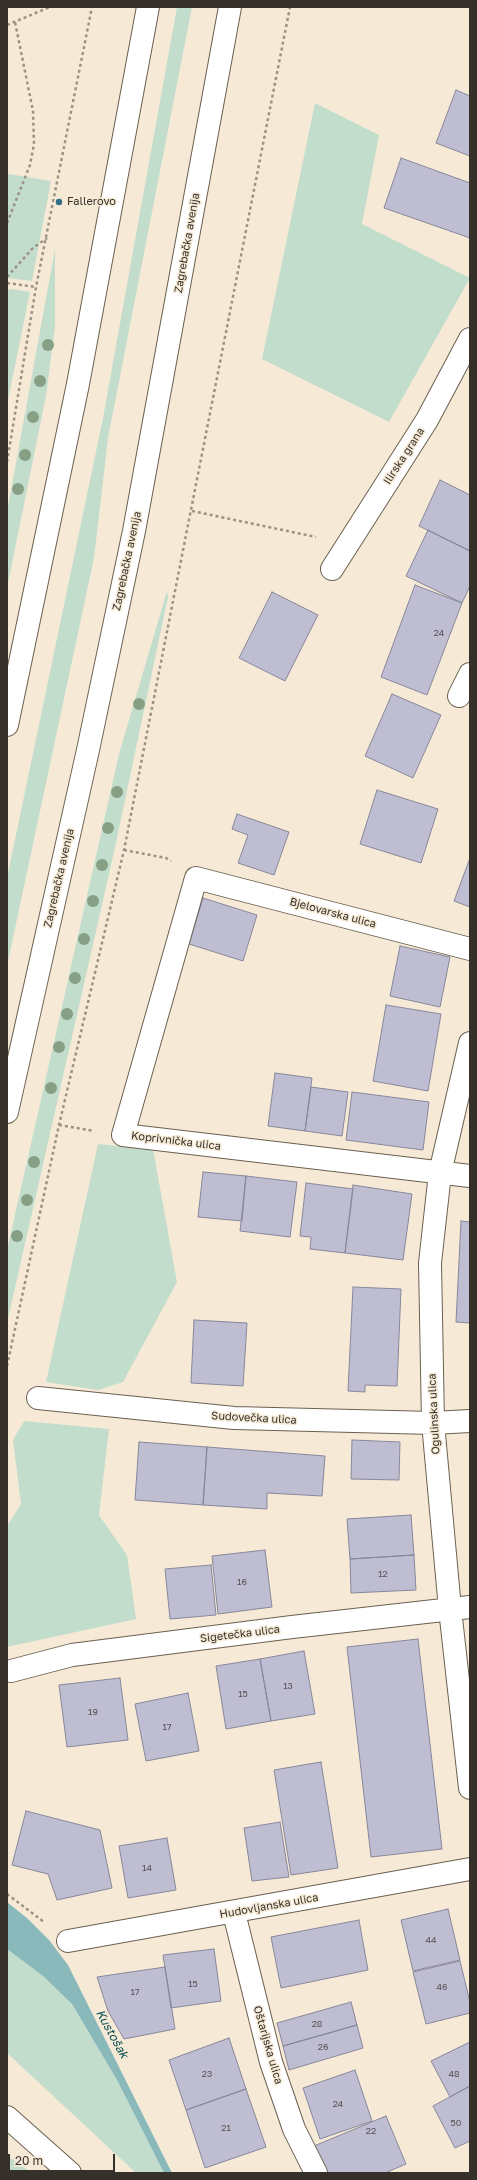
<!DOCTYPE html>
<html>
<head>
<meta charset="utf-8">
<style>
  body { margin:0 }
  #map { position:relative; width:477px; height:2180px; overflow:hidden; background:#f6ead7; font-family:"Golos Text",sans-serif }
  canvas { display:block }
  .frame { position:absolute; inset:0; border:8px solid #353029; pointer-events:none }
  .scale { position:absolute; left:8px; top:2154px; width:107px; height:18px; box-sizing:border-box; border:2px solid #353029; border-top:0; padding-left:5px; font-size:12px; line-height:14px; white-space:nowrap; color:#353029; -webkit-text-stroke:3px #f6ead7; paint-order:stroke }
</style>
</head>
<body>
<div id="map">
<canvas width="477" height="2180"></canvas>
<div class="frame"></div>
<div class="scale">20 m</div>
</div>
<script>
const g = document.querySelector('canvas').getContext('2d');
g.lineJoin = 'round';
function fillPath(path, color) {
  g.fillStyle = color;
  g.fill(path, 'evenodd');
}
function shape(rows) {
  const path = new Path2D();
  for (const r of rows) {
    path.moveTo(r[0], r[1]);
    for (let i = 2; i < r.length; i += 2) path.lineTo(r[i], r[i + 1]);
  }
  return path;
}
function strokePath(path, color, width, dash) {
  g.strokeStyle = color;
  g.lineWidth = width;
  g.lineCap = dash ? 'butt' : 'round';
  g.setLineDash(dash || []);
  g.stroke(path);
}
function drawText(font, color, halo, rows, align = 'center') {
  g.font = font + ' "Golos Text",sans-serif';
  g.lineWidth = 3;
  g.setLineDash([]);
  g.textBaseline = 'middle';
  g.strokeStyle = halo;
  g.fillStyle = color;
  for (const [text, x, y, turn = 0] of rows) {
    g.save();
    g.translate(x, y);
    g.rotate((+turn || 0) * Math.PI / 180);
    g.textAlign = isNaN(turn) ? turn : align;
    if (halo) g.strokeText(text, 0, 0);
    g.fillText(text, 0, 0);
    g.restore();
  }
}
fillPath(shape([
  [177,7,192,7,108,438,94,558,7,966,7,878,103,418],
  [315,103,379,135,362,224,470,278,389,422,262,359],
  [9,174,51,181,32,281,7,278,7,176],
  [55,249,55,327,46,396,7,588,7,512],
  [11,289,30,292,7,405,7,290],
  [167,591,168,597,114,852,7,1323,7,1250,119,754],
  [98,1144,153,1149,177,1282,123,1382,98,1390,46,1382],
  [24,1421,109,1429,99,1515,127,1555,136,1619,7,1647,7,1526,21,1504,13,1440],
  [7,1949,43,1976,72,2004,117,2080,164,2173,136,2173,7,2053],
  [7,2156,8,2156,32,2173,7,2173]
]), '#c3ddcc');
fillPath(shape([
  [7,1902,28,1919,49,1940,68,1965,172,2173,164,2173,117,2080,72,2004,43,1976,7,1949]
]), '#89b9bb');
const building = shape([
  [456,90,470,96,470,156,436,143,456,90],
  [401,158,470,183,470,238,384,208,401,158],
  [440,480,470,495,470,551,419,526,440,480],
  [428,530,470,551,470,586,462,603,406,576,428,530],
  [415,585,462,603,427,695,381,677,415,585],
  [272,592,318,615,285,681,239,658,272,592],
  [392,694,441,715,413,778,365,756,392,694],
  [377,790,438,809,421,863,360,844,377,790],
  [237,814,289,832,274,875,238,863,248,835,232,829,237,814],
  [470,858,470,907,454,901,470,858],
  [203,898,257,915,243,961,189,944,203,898],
  [400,946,450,957,440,1007,390,996,400,946],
  [386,1005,441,1014,428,1091,373,1081,386,1005],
  [275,1073,312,1078,305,1131,268,1126,275,1073],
  [311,1087,348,1092,342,1136,305,1131,311,1087],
  [352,1092,429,1102,423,1150,346,1140,352,1092],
  [203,1172,246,1176,242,1221,198,1217,203,1172],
  [246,1176,297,1182,290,1237,240,1231,246,1176],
  [306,1183,353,1189,345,1253,310,1249,311,1237,300,1236,306,1183],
  [353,1185,412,1194,403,1260,345,1253,353,1185],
  [461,1221,470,1222,470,1323,456,1322,461,1221],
  [353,1287,401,1289,397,1386,365,1385,365,1392,348,1391,353,1287],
  [194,1320,247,1323,243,1386,191,1383,194,1320],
  [352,1440,400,1442,399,1480,351,1479,352,1440],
  [139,1442,207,1447,203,1505,135,1500,139,1442],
  [207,1447,325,1456,322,1496,267,1493,267,1509,203,1505,207,1447],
  [411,1515,414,1555,350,1559,347,1519,411,1515],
  [265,1550,272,1607,218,1614,212,1556,265,1550],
  [414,1555,416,1590,351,1593,350,1559,414,1555],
  [211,1565,216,1615,170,1619,165,1569,211,1565],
  [418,1639,442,1849,371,1857,347,1647,418,1639],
  [304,1651,315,1714,271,1721,260,1659,304,1651],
  [260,1659,271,1721,226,1729,216,1666,260,1659],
  [120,1678,128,1740,67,1747,59,1685,120,1678],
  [188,1693,199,1751,146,1761,135,1704,188,1693],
  [321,1762,338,1868,291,1875,274,1770,321,1762],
  [26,1811,100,1830,112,1888,57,1900,48,1874,12,1865,26,1811],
  [280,1822,289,1877,252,1881,244,1828,280,1822],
  [167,1838,176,1890,128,1898,119,1846,167,1838],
  [448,1909,460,1960,413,1971,401,1920,448,1909],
  [359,1920,368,1970,281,1988,271,1937,359,1920],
  [214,1949,221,2001,171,2008,163,1955,214,1949],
  [460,1961,470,2002,470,2013,426,2024,413,1972,460,1961],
  [165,1967,175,2029,124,2039,108,2011,97,1977,165,1967],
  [351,2002,357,2025,283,2046,277,2023,351,2002],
  [357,2025,363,2048,289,2070,283,2046,357,2025],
  [229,2038,246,2089,186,2110,169,2060,229,2038],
  [470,2042,470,2086,450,2097,431,2061,470,2042],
  [355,2070,372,2121,320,2139,303,2088,355,2070],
  [470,2086,470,2141,455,2148,433,2106,470,2086],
  [246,2089,266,2147,205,2168,186,2110,246,2089],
  [386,2116,406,2164,385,2173,325,2173,314,2146,386,2116]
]);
fillPath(building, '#bebdd2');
strokePath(building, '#87879a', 1);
const minor = shape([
  [332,569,427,420,470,339],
  [459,696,470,674],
  [470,949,196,878,123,1135,470,1176],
  [470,1043,440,1173,430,1263,433,1423,450,1609,470,1788],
  [38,1398,234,1418,433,1423,470,1421],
  [11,1671,72,1655,292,1627,470,1607],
  [234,1913,271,2062,294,2129,316,2173],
  [68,1941,470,1869]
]);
const tertiary = shape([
  [7,2117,70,2173]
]);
const secondary = shape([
  [7,725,78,384,148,7],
  [7,1112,88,750,134,531,230,7]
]);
strokePath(minor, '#6b6050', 24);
strokePath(tertiary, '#6b6050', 24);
strokePath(secondary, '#6b6050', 24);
strokePath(shape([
  [7,25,50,7],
  [7,223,30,165,34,144,33,111,15,22],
  [7,277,33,248,47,238],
  [7,283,36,287],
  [7,462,36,287,92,7],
  [192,511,316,537],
  [124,850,166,858,171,861],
  [59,1125,94,1131],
  [7,1366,59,1125,124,850,290,7],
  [7,1894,44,1922]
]), '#9b9285', 2.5, [3, 3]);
strokePath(minor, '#fff', 22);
strokePath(tertiary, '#fff', 22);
strokePath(secondary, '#fff', 22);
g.fillStyle = '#869f85';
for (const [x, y] of [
  [48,345],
  [40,381],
  [33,417],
  [25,455],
  [18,489],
  [139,704],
  [117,792],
  [108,828],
  [102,865],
  [93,901],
  [84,939],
  [75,978],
  [67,1014],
  [59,1047],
  [51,1088],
  [34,1162],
  [27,1200],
  [17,1236]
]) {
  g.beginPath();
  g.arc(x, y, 6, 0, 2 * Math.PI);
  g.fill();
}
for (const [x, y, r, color] of [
  [59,202,4,"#317085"]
]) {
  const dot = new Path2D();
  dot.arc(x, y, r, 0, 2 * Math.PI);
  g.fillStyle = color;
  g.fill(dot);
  strokePath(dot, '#f6ead7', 1.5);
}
drawText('9px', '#575353', null, [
  ["24",439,633],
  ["12",383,1574],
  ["16",242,1582],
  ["13",288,1686],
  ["15",243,1694],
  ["19",93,1712],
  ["17",167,1727],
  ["14",147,1868],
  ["44",431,1940],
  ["15",193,1984],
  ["46",442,1987],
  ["17",135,1992],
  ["28",317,2024],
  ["26",323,2047],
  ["23",207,2074],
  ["48",454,2074],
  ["24",338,2104],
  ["50",456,2123],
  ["21",226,2128],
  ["22",371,2131]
]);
drawText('11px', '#353029', '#f6ead7', [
  ["Fallerovo",67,202]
], 'left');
drawText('11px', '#353029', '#f6ead7', [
  ["Zagrebačka avenija",187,243,-80],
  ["Ilirska grana",404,456,-57],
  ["Zagrebačka avenija",127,561,-78],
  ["Zagrebačka avenija",59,878,-77],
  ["Bjelovarska ulica",333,913,15],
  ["Koprivnička ulica",176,1141,7],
  ["Ogulinska ulica",434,1414,-93],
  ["Sudovečka ulica",254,1418,3],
  ["Sigetečka ulica",240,1634,-7],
  ["Hudovljanska ulica",269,1906,-10],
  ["Oštarijska ulica",268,2045,74]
]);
drawText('italic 12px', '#064f53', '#f6ead7', [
  ["Kustošak",112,2034,61]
]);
</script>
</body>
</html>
